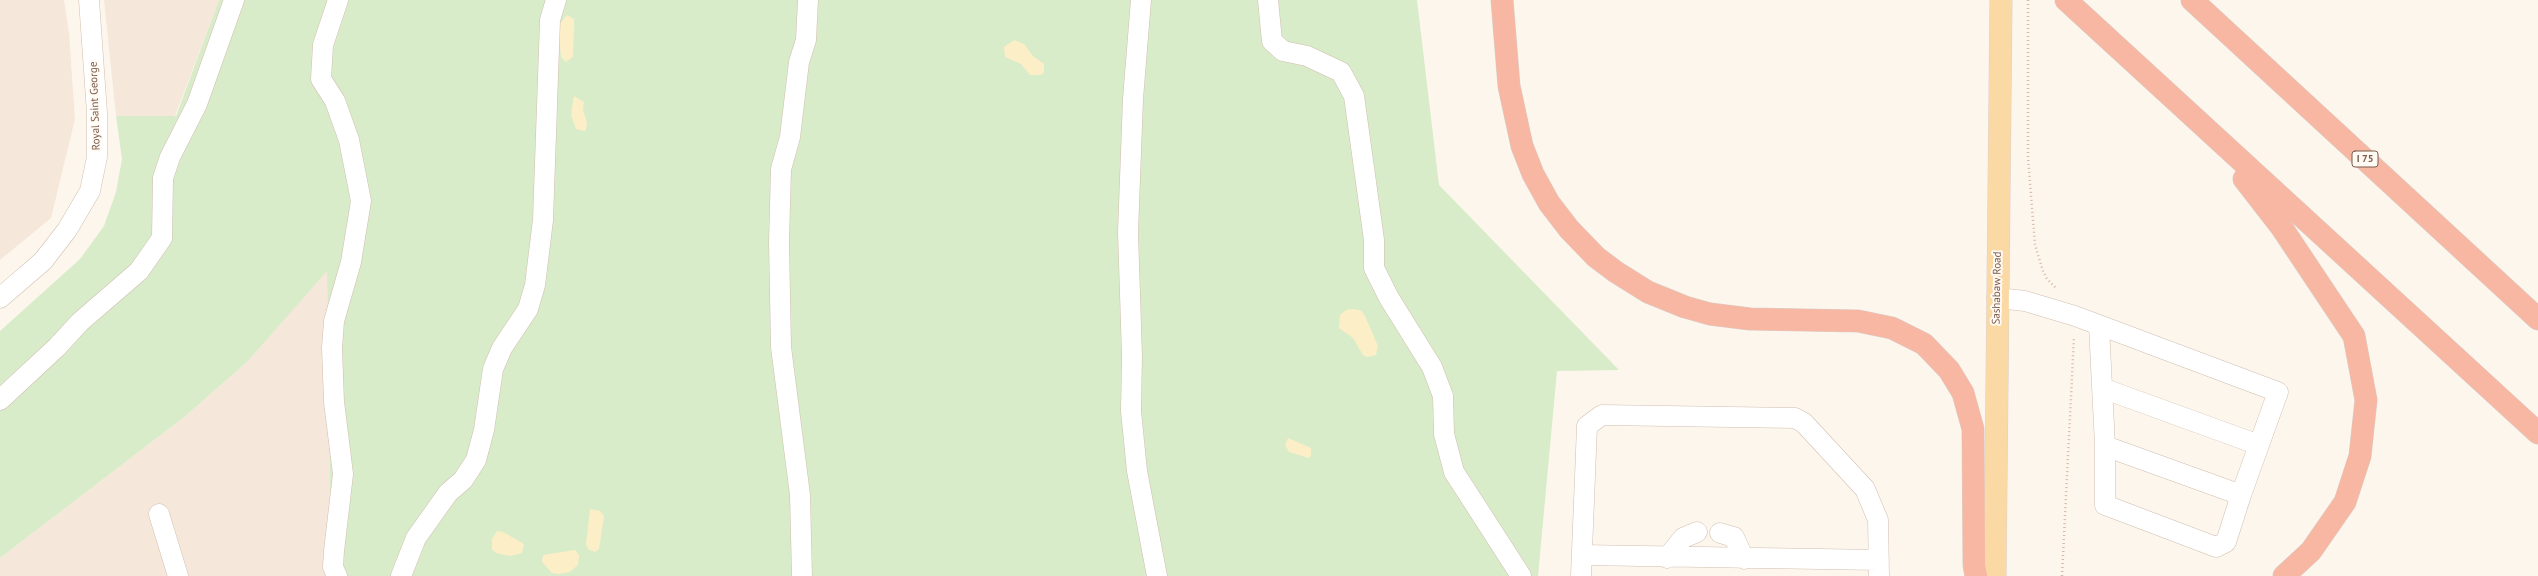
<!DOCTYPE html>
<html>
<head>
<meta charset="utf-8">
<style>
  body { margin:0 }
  canvas { display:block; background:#fdf6ec }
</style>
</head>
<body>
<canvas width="2538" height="576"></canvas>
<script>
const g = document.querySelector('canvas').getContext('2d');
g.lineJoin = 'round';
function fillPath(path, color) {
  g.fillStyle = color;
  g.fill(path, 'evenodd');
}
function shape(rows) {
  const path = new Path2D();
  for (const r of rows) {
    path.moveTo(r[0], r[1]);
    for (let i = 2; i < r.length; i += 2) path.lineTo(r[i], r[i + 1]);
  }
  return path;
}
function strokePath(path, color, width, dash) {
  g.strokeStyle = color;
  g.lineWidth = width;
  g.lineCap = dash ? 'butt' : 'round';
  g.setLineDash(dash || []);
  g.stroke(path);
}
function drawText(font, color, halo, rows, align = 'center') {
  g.font = font + ' "PT Sans",sans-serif';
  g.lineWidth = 4;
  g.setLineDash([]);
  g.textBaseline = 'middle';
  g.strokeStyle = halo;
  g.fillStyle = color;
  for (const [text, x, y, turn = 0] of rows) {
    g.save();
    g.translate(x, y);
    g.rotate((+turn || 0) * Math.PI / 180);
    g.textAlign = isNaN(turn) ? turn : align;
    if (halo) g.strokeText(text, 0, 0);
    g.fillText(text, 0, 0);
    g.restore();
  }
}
fillPath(shape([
  [0,0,64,0,69,33,75,119,51,218,0,260],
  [104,0,219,0,175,116,116,116],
  [327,270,331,576,0,576,0,558,183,418,247,362]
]), '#f5e8da');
fillPath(shape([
  [219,0,1417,0,1439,185,1619,370,1557,371,1538,576,331,576,327,271,247,362,183,418,0,558,0,331,80,259,104,226,116,192,122,159,116,116,176,116]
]), '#d8ecc9');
fillPath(shape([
  [567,15,574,19,574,24,573,57,566,62,561,57,558,26],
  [1014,40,1024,44,1033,56,1044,64,1044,72,1041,75,1030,75,1021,64,1005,57,1004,47],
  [574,96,584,102,583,110,587,123,586,130,584,131,576,129,571,115],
  [1354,309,1362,311,1365,316,1378,346,1376,355,1367,357,1363,355,1353,338,1339,328,1340,315,1346,310],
  [1288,438,1311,448,1311,455,1309,458,1289,452,1285,445],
  [590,509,600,511,604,516,599,549,595,552,588,549,586,544],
  [497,531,503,532,524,544,522,553,510,556,496,553,492,549,492,539],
  [575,550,579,555,578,565,570,572,559,574,552,573,542,562,543,555]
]), '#fcefc7');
const minor = shape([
  [1141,0,1133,99,1128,232,1132,356,1131,411,1137,471,1157,576],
  [1268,0,1272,41,1283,51,1307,56,1341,72,1354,96,1374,240,1374,268,1389,298,1432,367,1443,396,1444,434,1454,472,1521,576],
  [0,298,43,261,67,230,90,191,97,157,97,113,89,0],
  [1997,298,2025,301,2075,316,2278,392,2241,495,2105,446,2099,326],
  [2102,388,2259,445],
  [0,400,57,347,80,322,139,271,162,238,163,178,170,157,197,104,234,0],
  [2105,446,2105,505,2216,547,2226,542,2241,495],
  [159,514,178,576],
  [1720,533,1734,537,1744,559],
  [1582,555,1879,560],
  [1667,558,1683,538,1697,532],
  [337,576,333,567,334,551,343,474,334,402,332,348,334,321,351,262,361,201,349,140,335,101,321,79,323,45,338,0],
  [401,576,416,538,448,493,463,480,476,460,484,430,493,369,502,348,528,309,535,285,543,220,550,20,556,0],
  [802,576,800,495,781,347,779,242,781,169,790,137,799,62,806,40,808,0],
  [1581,576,1587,426,1602,415,1795,418,1804,423,1865,489,1878,520,1879,576]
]);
const major = shape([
  [1995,576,2001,0]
]);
const highway = shape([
  [1502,0,1509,86,1522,146,1533,174,1549,203,1569,229,1596,257,1616,272,1648,292,1685,307,1710,314,1750,319,1858,321,1892,328,1924,344,1949,370,1963,393,1973,429,1974,565,1976,576],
  [2066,0,2538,433],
  [2192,0,2538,319],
  [2244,179,2282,228,2354,336,2366,400,2360,456,2345,502,2311,551,2284,576]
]);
strokePath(minor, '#d1beb0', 21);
strokePath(major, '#dad1cd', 23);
strokePath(highway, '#dad1cd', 23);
strokePath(shape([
  [2028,0,2028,157,2035,245,2043,271,2047,279,2056,288],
  [2062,576,2074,337]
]), '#d9b8a5', 2.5, [1, 3]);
strokePath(minor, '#fff', 20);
strokePath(major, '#fbd9a5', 22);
strokePath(highway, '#f7b7a3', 22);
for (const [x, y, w] of [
  [2365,159,26]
]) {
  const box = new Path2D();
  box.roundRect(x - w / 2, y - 8, w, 16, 3);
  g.fillStyle = '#fffaf3';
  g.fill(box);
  strokePath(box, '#7a5c4d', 1);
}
drawText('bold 10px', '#7a5c4d', null, [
  ["I 75",2365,159]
]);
drawText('11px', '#7a5c4d', '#fffaf3', [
  ["Royal Saint George",95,106,-92],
  ["Sashabaw Road",1997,288,-89]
]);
</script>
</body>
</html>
